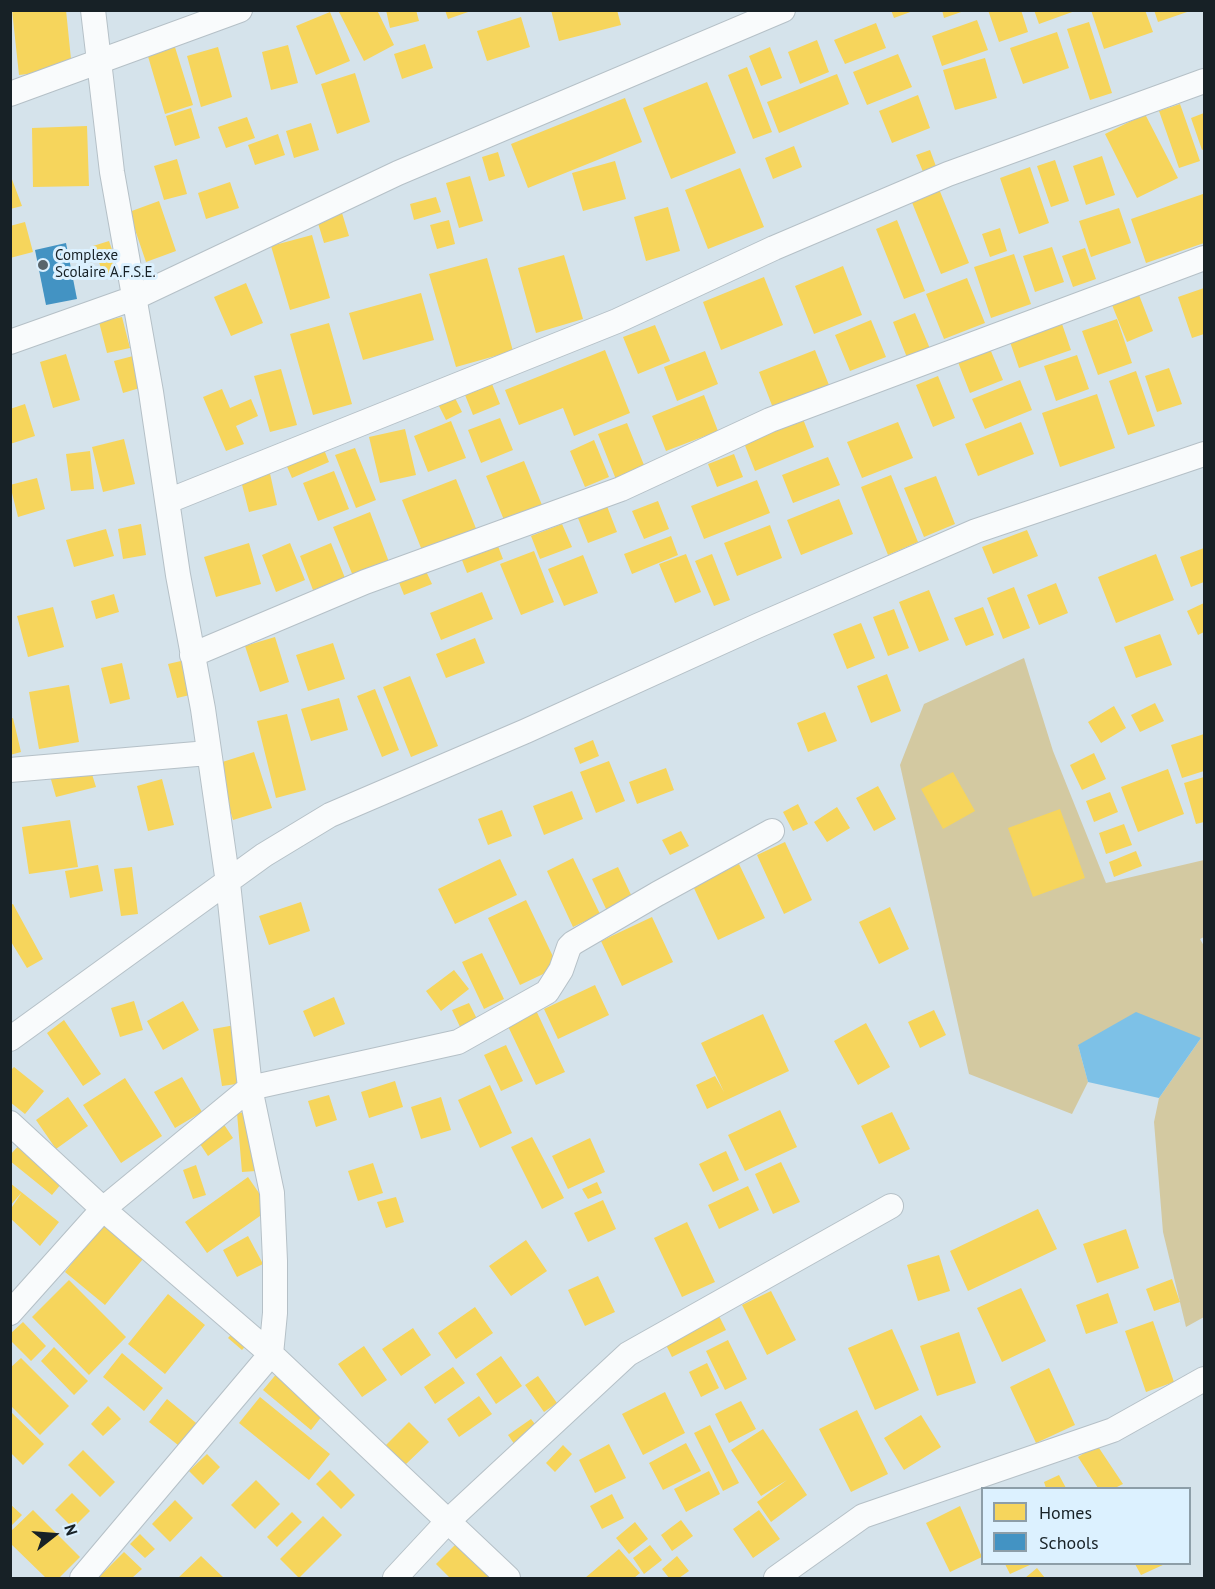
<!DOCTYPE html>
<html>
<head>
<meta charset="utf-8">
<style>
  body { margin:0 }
  #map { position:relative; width:1215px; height:1589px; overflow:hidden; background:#d5e3eb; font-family:"PT Sans",sans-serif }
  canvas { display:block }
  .frame { position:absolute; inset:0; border:12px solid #172126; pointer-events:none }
  .legend { position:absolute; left:981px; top:1487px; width:210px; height:78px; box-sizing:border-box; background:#dcf1ff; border:2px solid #8d9ea8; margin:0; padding:8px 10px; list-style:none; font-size:18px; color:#172126 }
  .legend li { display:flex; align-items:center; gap:12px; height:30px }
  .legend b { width:30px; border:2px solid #8d9ea8 }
  .north { position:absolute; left:24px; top:1505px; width:60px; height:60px; -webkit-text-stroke:4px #dcf1ff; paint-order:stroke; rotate:73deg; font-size:16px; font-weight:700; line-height:24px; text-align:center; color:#172126 }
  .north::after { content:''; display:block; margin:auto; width:21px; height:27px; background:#172126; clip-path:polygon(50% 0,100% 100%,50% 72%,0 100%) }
</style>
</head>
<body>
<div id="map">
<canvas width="1215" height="1589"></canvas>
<div class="frame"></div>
<ul class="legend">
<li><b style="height:16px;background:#f6d55c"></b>Homes</li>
<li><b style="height:16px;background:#4393c3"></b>Schools</li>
</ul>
<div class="north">N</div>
</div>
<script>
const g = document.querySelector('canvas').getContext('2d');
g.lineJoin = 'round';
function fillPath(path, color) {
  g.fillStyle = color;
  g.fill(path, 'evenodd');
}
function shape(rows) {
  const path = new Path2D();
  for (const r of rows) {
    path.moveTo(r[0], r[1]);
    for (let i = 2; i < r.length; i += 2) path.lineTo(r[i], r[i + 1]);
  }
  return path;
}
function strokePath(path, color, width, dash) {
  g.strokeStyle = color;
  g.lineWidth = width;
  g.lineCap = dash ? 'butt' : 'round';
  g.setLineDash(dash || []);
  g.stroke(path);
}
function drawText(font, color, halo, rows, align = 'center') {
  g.font = font + ' "PT Sans",sans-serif';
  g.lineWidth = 6;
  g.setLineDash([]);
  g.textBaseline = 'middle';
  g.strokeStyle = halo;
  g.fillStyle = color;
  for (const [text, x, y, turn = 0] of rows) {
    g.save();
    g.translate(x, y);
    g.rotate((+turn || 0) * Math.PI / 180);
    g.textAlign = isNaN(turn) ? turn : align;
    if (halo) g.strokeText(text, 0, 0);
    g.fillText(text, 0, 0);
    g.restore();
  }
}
fillPath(shape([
  [1024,658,1053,751,1106,883,1204,860,1204,937,1200,939,1204,946,1204,1317,1186,1327,1163,1232,1154,1122,1159,1098,1201,1038,1078,1045,1088,1082,1072,1114,969,1074,900,765,924,704]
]), '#d3c9a1');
fillPath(shape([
  [1136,1012,1201,1038,1159,1098,1088,1082,1078,1045]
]), '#7dc1e7');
fillPath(shape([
  [12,10,66,10,72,69,19,75],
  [338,10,377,10,394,45,364,61],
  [386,10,416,10,419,21,390,28],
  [445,10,471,10,471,11,448,19],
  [551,10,617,10,621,25,559,41],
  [891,10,913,10,913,11,894,18],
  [942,10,964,10,964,11,944,18],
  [988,10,1021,10,1028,32,999,42],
  [1034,10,1075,10,1075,11,1039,24],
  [1091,10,1145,10,1153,32,1104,49],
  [1154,10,1190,10,1190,11,1158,22],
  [330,12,350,61,316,75,296,26],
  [521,17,530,47,487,61,477,31],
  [977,20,988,50,942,66,932,36],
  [1089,22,1112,93,1090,100,1067,29],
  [876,23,886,48,845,64,834,40],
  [1057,32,1069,68,1023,84,1010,48],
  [817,40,829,72,800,84,788,52],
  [174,44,193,105,165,114,147,53],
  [425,44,433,68,402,79,394,54],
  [288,45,298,83,271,90,262,52],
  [218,47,232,97,201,107,187,56],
  [770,47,782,78,761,86,749,56],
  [898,54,912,87,867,105,853,72],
  [985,58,997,98,955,110,943,70],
  [747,67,772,132,753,139,728,75],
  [355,73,370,122,337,134,321,84],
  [837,74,849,104,779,133,767,102],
  [707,82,736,153,671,179,643,108],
  [918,95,930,128,892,143,879,111],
  [625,98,642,142,528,188,511,144],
  [1180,104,1200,161,1179,168,1159,111],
  [191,108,200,138,175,146,166,116],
  [1204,113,1204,149,1202,150,1191,118],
  [1145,114,1178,178,1137,198,1105,134],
  [247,117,255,138,226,148,218,127],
  [311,123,319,150,294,158,286,131],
  [87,126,89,186,33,187,32,128],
  [278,134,285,155,255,165,248,145],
  [794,146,802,167,773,179,765,158],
  [930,150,937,169,924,174,916,155],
  [498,152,505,176,489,181,482,157],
  [1102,156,1115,195,1086,205,1073,166],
  [177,159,187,194,164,200,154,166],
  [1055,160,1069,201,1051,207,1037,166],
  [615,161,626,199,583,211,572,173],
  [1030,167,1049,223,1019,234,1000,178],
  [740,168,764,227,708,249,685,190],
  [10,174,22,206,10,209],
  [470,176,483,221,459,228,446,183],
  [230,182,239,208,206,219,198,193],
  [939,189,969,263,941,274,911,200],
  [1203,194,1204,243,1146,263,1131,219],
  [436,197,441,212,414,220,410,204],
  [159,201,176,251,146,262,129,212],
  [668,207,680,251,646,261,634,217],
  [1119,208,1131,243,1091,257,1079,221],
  [342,213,349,236,324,243,317,220],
  [449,220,455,244,437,249,430,225],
  [897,220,925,291,904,299,876,229],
  [25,222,33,252,10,258,10,226],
  [1000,228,1007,251,990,257,982,234],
  [312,235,330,298,290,310,271,246],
  [109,241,119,270,104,276,93,246],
  [1052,247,1064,282,1035,292,1023,256],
  [1085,248,1096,279,1073,287,1062,256],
  [1014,254,1031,304,991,318,974,267],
  [564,255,583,319,536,333,518,268],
  [487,258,513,351,456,367,429,274],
  [843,266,862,315,814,334,795,286],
  [764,277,783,325,721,350,703,302],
  [967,278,985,323,944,339,926,294],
  [246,283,263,323,231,336,214,297],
  [1204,288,1204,334,1192,338,1178,297],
  [421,293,434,340,363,360,349,313],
  [1139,295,1153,331,1127,342,1112,305],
  [915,313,931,351,908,360,893,322],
  [122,317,130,348,107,353,99,322],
  [1117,319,1132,363,1098,375,1082,331],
  [871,320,886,357,850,371,835,335],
  [329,323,352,404,313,415,290,334],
  [1062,324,1071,350,1019,368,1010,342],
  [655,325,670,361,638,374,623,337],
  [988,344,1003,380,970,393,956,357],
  [605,350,630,413,574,436,563,408,519,425,505,390],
  [815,350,829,385,773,408,759,372],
  [705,351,718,384,677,401,664,367],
  [66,354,80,400,53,408,40,362],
  [1077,355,1089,389,1056,401,1044,366],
  [133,356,143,387,123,393,114,361],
  [1169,368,1182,404,1157,412,1145,376],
  [281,369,297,425,270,432,254,376],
  [1136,371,1155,426,1128,435,1109,381],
  [938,376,955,418,933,427,916,385],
  [490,379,500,404,473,415,463,390],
  [1020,380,1032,410,985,429,972,399],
  [222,389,230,408,251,399,258,416,236,426,244,444,226,451,203,397],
  [452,392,462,412,446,420,436,400],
  [1097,394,1115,448,1060,467,1042,413],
  [704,395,718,431,666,451,652,416],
  [25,404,35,436,10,444,10,409],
  [500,418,513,450,481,463,468,430],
  [803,419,814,447,755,471,744,443],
  [451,421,466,458,428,472,414,436],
  [898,422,913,458,862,478,847,442],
  [1021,422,1034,454,978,476,965,444],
  [627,423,646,470,617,482,598,434],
  [405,429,416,475,380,483,369,437],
  [124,439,135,484,103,492,92,447],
  [594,440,609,477,585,487,570,451],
  [323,447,329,462,292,478,285,462],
  [355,448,376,500,356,508,335,455],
  [90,451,94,489,71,491,66,454],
  [734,454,743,477,717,487,708,464],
  [828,457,840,485,793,503,782,475],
  [524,461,542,505,504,520,486,476],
  [269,469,277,505,249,512,240,477],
  [334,471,349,509,318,521,303,483],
  [891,475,918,542,888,555,861,487],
  [936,476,955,524,924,537,904,488],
  [37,478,45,509,18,517,10,485],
  [456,479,477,531,423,553,402,500],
  [757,480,770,513,704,539,691,506],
  [839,499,853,534,801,555,787,520],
  [605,501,617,532,588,543,576,513],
  [658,501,669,529,644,539,632,511],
  [370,512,389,562,353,576,333,527],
  [141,524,146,555,123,559,118,529],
  [562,524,572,547,540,559,531,536],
  [770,525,782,558,737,576,724,543],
  [106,529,114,556,74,567,66,540],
  [1027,530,1038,556,993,574,982,547],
  [671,536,678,555,632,574,624,554],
  [496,541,503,559,467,573,460,555],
  [249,543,261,584,216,597,204,557],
  [290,543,305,580,276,592,262,555],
  [331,543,345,578,313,590,300,556],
  [1204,548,1204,582,1191,587,1180,557],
  [534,551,554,602,521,615,500,564],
  [686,554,701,592,675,603,659,564],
  [712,554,730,600,714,606,695,561],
  [1156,554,1174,600,1116,623,1098,577],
  [583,555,598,593,564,606,548,569],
  [425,569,432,584,404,595,398,580],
  [1056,583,1068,613,1039,625,1027,595],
  [1014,587,1030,628,1003,639,987,598],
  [929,590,949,640,919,652,899,602],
  [482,592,493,619,441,640,430,613],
  [114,594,119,612,96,619,91,601],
  [1204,603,1204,632,1198,635,1187,611],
  [53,607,64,647,28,657,17,616],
  [983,607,994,635,966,646,954,618],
  [894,609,909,648,888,656,873,617],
  [861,623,875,658,847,669,833,634],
  [1160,634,1172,665,1136,678,1124,647],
  [275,637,289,682,260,692,245,646],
  [475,638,485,663,446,678,436,654],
  [333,643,345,679,308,691,296,655],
  [181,661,190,695,177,698,168,664],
  [122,663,130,699,110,704,101,668],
  [887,674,901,711,871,723,857,686],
  [410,676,438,746,411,757,383,687],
  [69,685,79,742,39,749,29,692],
  [375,689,399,750,382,757,357,696],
  [339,698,348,730,311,741,301,709],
  [1155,703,1164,721,1140,732,1131,715],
  [1114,706,1126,728,1101,743,1088,722],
  [825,712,837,741,808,752,797,723],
  [287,714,306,790,276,798,257,721],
  [13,718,21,752,10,755,10,719],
  [1204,734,1204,771,1182,778,1171,745],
  [593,740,599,756,580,764,574,748],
  [254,752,272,808,233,820,216,764],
  [1094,753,1106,779,1082,790,1070,765],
  [609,761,625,801,596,813,580,772],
  [666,768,674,790,637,804,629,782],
  [1168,769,1184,814,1138,832,1121,787],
  [91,771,96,787,56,797,50,776],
  [953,772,975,811,943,829,921,789],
  [1204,777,1204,822,1196,824,1184,783],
  [162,779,174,825,148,831,137,786],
  [878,786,896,819,874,831,856,798],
  [572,791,583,819,544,835,533,806],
  [1110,792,1118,812,1094,822,1086,801],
  [798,804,808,824,793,831,783,812],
  [837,807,850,828,827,842,814,822],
  [1060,809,1085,878,1033,897,1008,828],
  [502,810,512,836,488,845,478,819],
  [70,820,78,867,29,874,22,827],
  [1124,824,1132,845,1106,854,1099,833],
  [681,831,689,846,670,855,662,840],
  [785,842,812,900,784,914,757,855],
  [1136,851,1142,866,1114,877,1109,862],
  [573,858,600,914,573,927,547,871],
  [500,859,517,895,455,924,438,889],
  [739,864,765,918,718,940,693,886],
  [98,865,103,891,70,898,65,871],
  [132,867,138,914,121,916,114,869],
  [618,867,633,899,607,911,592,879],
  [526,900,558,967,520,985,488,918],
  [301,902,310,931,269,945,259,916],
  [13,904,43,959,27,968,10,940,10,905],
  [890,907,909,949,879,964,859,922],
  [652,917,673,962,622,986,601,941],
  [482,953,504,999,484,1009,462,962],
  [454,970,469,989,441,1011,426,991],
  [595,985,609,1015,558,1039,544,1009],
  [334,997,345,1024,314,1037,303,1011],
  [134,1001,143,1030,120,1037,111,1008],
  [183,1001,199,1030,163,1050,147,1021],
  [469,1003,479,1023,462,1031,452,1010],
  [534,1006,565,1072,536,1085,505,1020],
  [934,1010,946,1035,920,1048,908,1022],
  [763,1014,789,1071,707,1109,696,1085,715,1076,724,1092,701,1043],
  [64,1020,101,1074,83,1086,47,1033],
  [866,1023,890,1067,858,1085,834,1041],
  [235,1025,244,1083,222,1086,213,1029],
  [506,1045,523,1081,501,1091,484,1055],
  [14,1067,44,1091,25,1114,10,1102,10,1071],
  [182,1077,202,1112,175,1128,154,1092],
  [125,1078,162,1136,121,1163,83,1105],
  [395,1081,403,1107,369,1118,361,1092],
  [490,1085,512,1133,480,1148,458,1100],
  [329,1095,337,1120,316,1127,308,1101],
  [68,1097,88,1126,56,1149,36,1120],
  [441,1097,451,1130,421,1139,411,1107],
  [780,1110,797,1147,745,1171,728,1135],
  [251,1112,256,1171,242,1172,237,1113],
  [892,1112,910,1149,879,1164,861,1126],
  [223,1123,233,1138,208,1156,198,1141],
  [532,1137,564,1198,542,1209,511,1147],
  [590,1138,605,1172,568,1189,552,1156],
  [22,1142,66,1178,52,1195,10,1161,10,1155],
  [726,1151,739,1180,713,1192,699,1164],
  [781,1162,800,1202,773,1214,755,1174],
  [373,1163,383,1193,358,1201,348,1171],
  [196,1165,206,1195,193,1199,183,1170],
  [248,1177,270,1209,207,1253,185,1222],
  [597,1182,602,1193,588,1199,582,1189],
  [10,1183,59,1222,40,1246,10,1218,10,1210,22,1192,10,1206],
  [748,1186,759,1210,719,1229,708,1205],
  [396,1197,404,1222,386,1228,377,1202],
  [603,1200,616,1229,588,1242,574,1213],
  [1038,1209,1057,1249,968,1291,950,1251],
  [106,1220,147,1254,105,1305,65,1272],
  [687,1222,715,1282,682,1297,654,1238],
  [1126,1229,1139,1268,1097,1283,1083,1244],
  [248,1236,263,1264,237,1277,223,1250],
  [526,1240,547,1271,511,1296,489,1266],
  [939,1255,950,1291,918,1301,907,1265],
  [598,1276,615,1312,585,1326,568,1290],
  [1172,1279,1180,1302,1154,1311,1146,1289],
  [69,1280,126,1337,89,1375,32,1317],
  [1021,1288,1046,1341,1002,1362,977,1308],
  [771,1291,796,1340,767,1355,742,1305],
  [1108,1293,1118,1323,1086,1334,1076,1305],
  [168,1294,205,1325,165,1374,128,1344],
  [475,1307,493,1333,456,1359,438,1333],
  [717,1312,726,1330,672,1357,663,1339],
  [1153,1321,1174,1382,1146,1392,1125,1331],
  [23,1322,46,1346,31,1361,10,1340,10,1334],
  [413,1328,431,1355,401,1376,382,1349],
  [892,1329,919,1390,875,1410,848,1348],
  [235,1330,249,1342,242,1350,228,1338],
  [959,1332,976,1383,937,1396,920,1346],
  [728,1340,747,1379,725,1390,706,1351],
  [364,1346,387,1380,362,1397,338,1364],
  [54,1347,88,1381,74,1395,41,1361],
  [122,1353,163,1388,144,1411,103,1377],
  [501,1356,522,1386,496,1404,476,1374],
  [21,1358,69,1406,40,1435,10,1405,10,1368],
  [707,1363,719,1388,701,1397,689,1372],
  [453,1367,465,1383,435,1404,424,1387],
  [1049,1368,1075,1425,1036,1443,1010,1387],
  [278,1372,326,1411,311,1430,263,1390],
  [538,1376,557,1403,544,1412,525,1385],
  [665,1392,685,1433,643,1455,622,1414],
  [479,1396,492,1414,459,1437,447,1419],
  [260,1397,330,1454,309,1480,239,1423],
  [167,1399,201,1427,183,1449,149,1422],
  [741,1401,756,1429,729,1443,715,1414],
  [108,1406,121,1419,103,1436,91,1424],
  [857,1410,888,1474,851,1492,819,1429],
  [10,1411,44,1444,23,1465,10,1452],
  [921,1415,941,1447,904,1470,884,1438],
  [531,1419,538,1428,515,1445,508,1435],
  [409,1422,429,1442,405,1465,386,1445],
  [710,1425,739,1483,723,1491,694,1433],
  [763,1429,807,1495,771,1522,757,1502,787,1480,761,1496,731,1450],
  [686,1443,701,1471,663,1490,649,1463],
  [609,1444,626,1478,595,1493,579,1460],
  [563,1445,572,1454,555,1472,546,1463],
  [1097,1445,1123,1484,1115,1488,1098,1488,1078,1457],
  [83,1450,115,1482,100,1497,68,1465],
  [207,1454,220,1467,203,1485,189,1471],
  [330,1470,355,1495,341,1509,316,1484],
  [709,1471,720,1494,686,1512,674,1489],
  [1059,1475,1066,1488,1046,1488,1044,1482],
  [256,1480,280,1504,255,1529,231,1505],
  [72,1493,90,1511,73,1528,55,1510],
  [612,1494,624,1518,602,1529,590,1506],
  [175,1500,193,1518,170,1542,152,1524],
  [10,1504,22,1515,10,1527],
  [960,1506,982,1557,950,1572,926,1523],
  [33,1510,80,1557,59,1578,46,1578,10,1543,10,1532],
  [759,1510,780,1539,753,1558,733,1529],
  [292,1512,302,1522,277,1547,267,1537],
  [323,1516,342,1535,299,1578,280,1559],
  [681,1520,693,1536,672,1551,661,1535],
  [635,1522,648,1539,629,1554,616,1538],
  [140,1534,155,1549,145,1558,130,1544],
  [457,1543,491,1578,450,1578,436,1564],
  [650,1545,662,1560,644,1574,633,1558],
  [619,1549,640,1573,634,1578,585,1578],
  [124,1552,142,1569,132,1578,98,1578],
  [201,1556,224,1578,178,1578],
  [677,1556,689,1571,679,1578,669,1578,662,1569],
  [1005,1564,1032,1564,1010,1574],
  [1135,1564,1165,1564,1141,1575],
  [1037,1568,1045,1578,1025,1578]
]), '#f6d55c');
fillPath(shape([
  [66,243,77,299,46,305,35,250]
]), '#4393c3');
const street = shape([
  [10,94,240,10],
  [10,342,134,298,398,173,783,10],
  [168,501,617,321,774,248,948,174,1204,81],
  [192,655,365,582,621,489,770,420,1204,258],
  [10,770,208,753],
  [10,1039,264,855,330,815,526,731,757,626,976,531,1204,454],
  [10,1123,103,1209,271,1354,508,1578],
  [10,1313,103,1209,250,1088,458,1042,547,992,561,970,569,947,573,943,657,894,772,831],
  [82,1578,271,1354,275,1313,275,1261,272,1193,250,1088,228,883,203,709,178,575,151,392,112,172,93,10],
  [395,1578,448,1521,628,1354,891,1206],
  [776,1578,863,1516,1113,1430,1204,1379]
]);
strokePath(street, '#b5c0c7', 26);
strokePath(street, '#f9fbfc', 24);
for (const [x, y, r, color] of [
  [43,265,6,"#5a656b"]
]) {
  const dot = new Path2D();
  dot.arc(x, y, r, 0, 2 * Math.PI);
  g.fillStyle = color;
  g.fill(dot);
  strokePath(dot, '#dcf1ff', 2);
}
drawText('15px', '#172126', '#dcf1ff', [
  ["Complexe",55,256],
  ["Scolaire A.F.S.E.",55,273]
], 'left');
</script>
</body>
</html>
